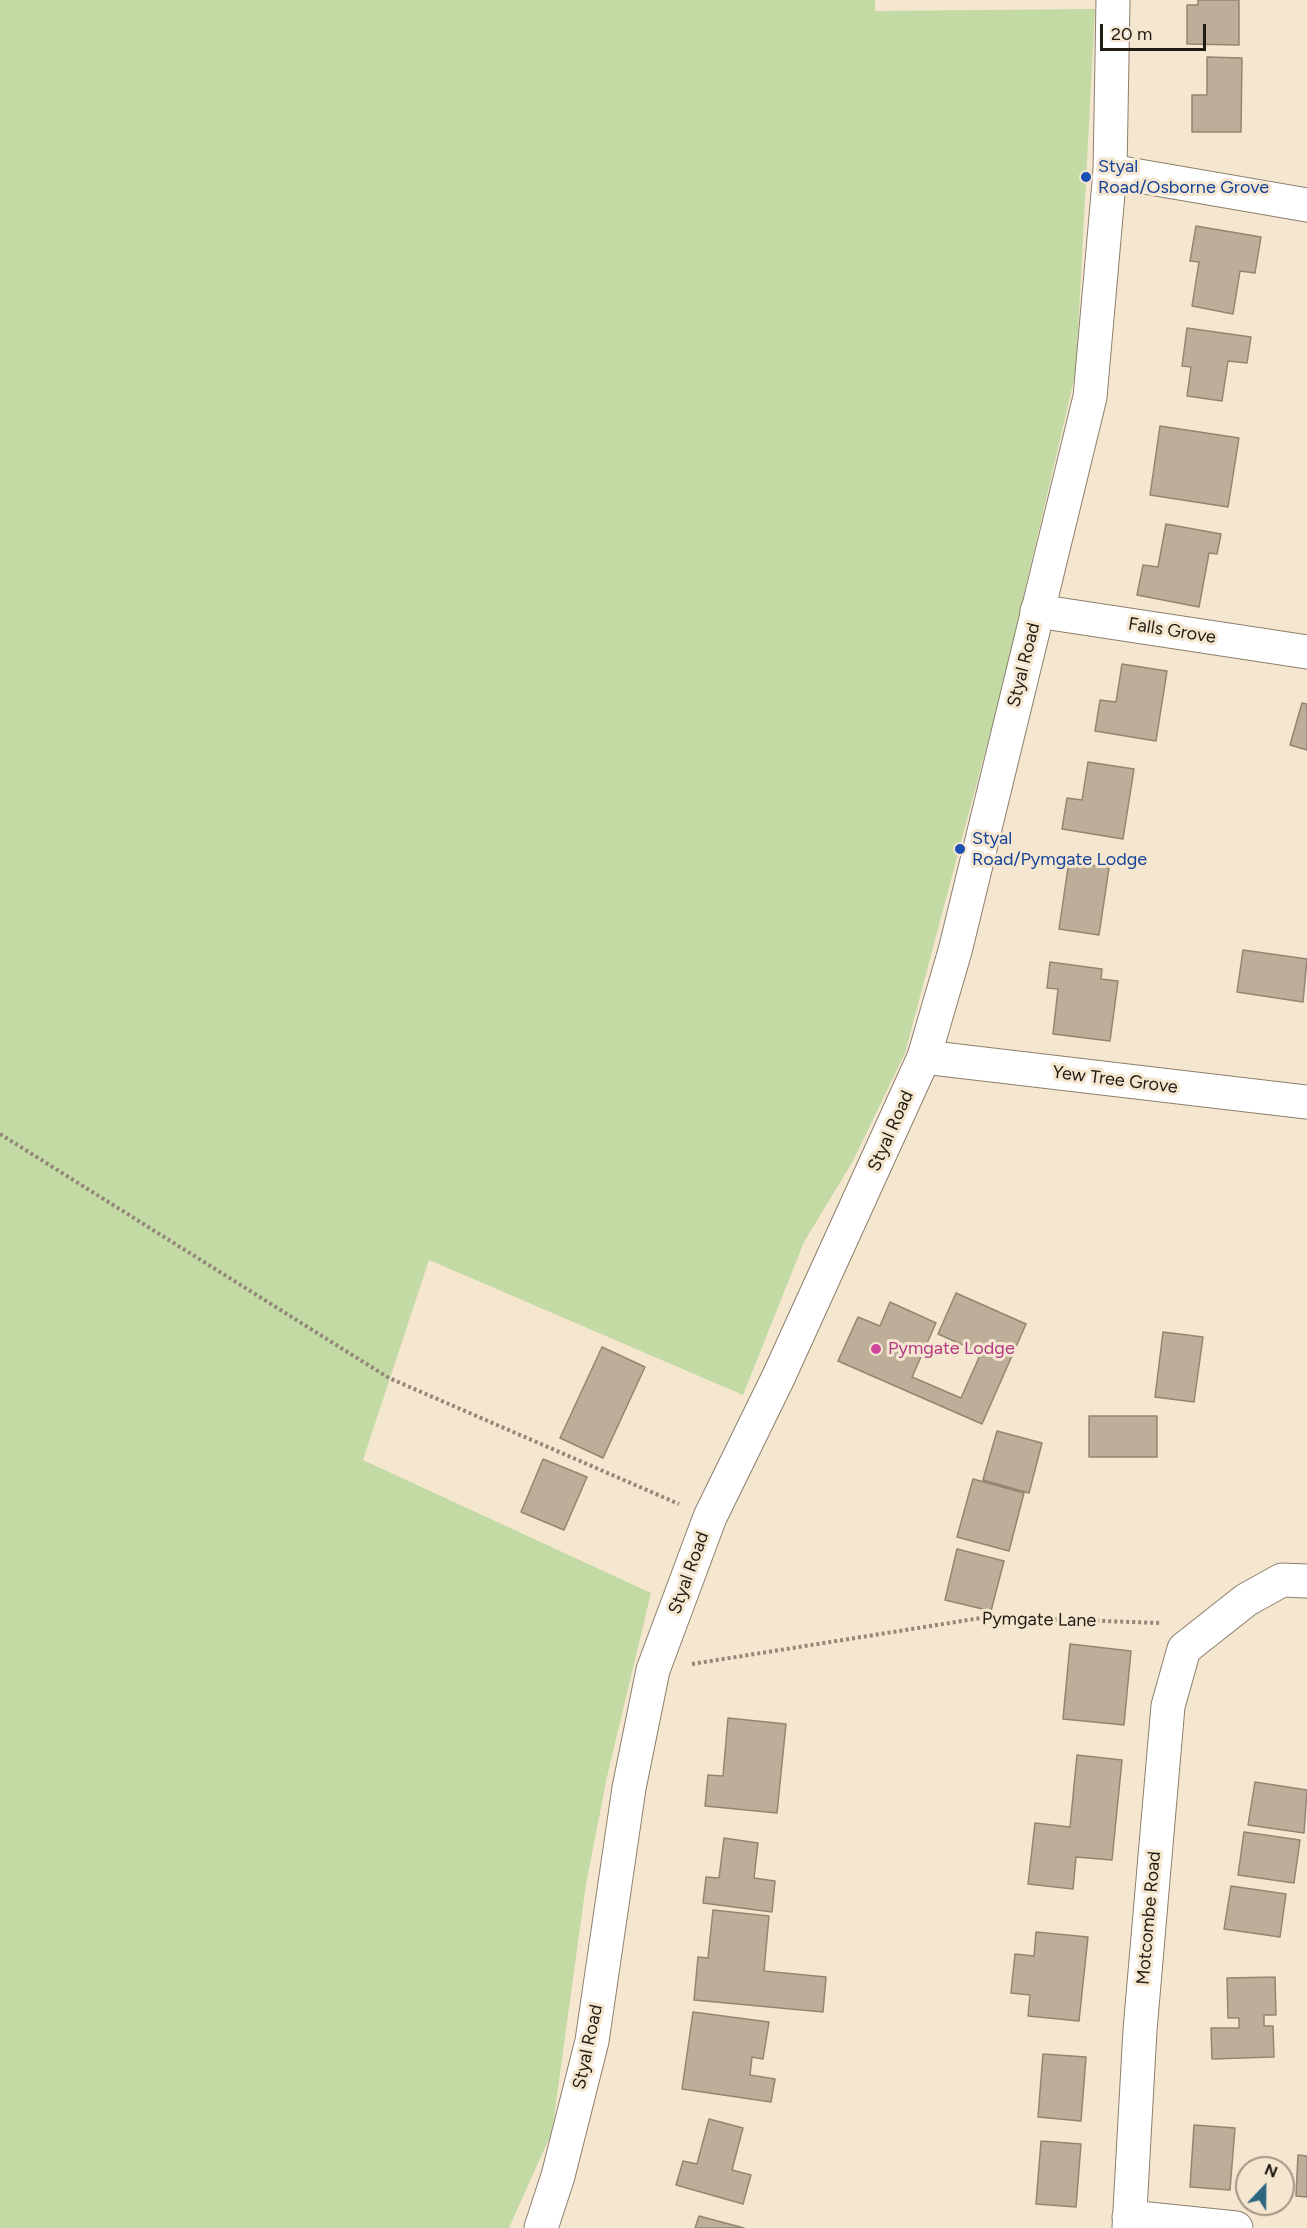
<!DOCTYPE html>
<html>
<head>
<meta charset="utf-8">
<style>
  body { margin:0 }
  #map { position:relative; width:1307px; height:2228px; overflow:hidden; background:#f5e6d0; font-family:Figtree,sans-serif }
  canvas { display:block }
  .north { position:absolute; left:1235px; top:2156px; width:60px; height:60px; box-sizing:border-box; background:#f5e6d0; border:2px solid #a09584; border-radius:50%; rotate:22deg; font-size:16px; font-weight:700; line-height:24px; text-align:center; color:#201b13 }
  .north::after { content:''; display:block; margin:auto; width:21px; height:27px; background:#2d6680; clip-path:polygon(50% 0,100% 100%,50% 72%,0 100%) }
  .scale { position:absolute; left:1100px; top:24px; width:106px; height:27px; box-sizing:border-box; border:3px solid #201b13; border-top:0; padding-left:8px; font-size:18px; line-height:21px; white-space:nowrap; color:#201b13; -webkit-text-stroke:4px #f5e6d0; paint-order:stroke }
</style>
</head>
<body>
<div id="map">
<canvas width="1307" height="2228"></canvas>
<div class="north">N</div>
<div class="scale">20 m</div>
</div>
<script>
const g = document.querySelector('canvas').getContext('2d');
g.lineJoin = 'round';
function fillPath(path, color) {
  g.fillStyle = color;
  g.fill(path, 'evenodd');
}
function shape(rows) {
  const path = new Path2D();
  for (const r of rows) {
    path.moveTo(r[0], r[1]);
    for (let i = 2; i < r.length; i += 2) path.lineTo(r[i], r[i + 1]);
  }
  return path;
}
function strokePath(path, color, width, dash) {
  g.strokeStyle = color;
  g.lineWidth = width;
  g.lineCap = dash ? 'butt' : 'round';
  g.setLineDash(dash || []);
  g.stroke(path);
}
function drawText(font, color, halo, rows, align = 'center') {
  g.font = font + ' Figtree,sans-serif';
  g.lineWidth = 6;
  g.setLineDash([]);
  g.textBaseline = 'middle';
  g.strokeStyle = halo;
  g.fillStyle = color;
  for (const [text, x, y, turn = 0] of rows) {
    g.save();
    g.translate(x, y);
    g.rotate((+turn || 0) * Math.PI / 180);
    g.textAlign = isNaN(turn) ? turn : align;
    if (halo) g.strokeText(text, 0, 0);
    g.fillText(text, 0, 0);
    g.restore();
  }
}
fillPath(shape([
  [0,0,875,0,875,11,1095,9,1076,371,1000,696,905,1053,853,1161,804,1242,743,1395,429,1260,363,1460,651,1593,607,1777,586,1884,552,2132,509,2228,0,2228]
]), '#c4daa5');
const building = shape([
  [1198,0,1239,0,1239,45,1187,44,1187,5,1198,5,1198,0],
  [1207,57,1242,58,1241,132,1192,132,1192,95,1207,95,1207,57],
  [1196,226,1261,237,1255,273,1240,271,1233,314,1192,306,1199,262,1190,261,1196,226],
  [1187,328,1251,337,1247,363,1228,361,1222,401,1187,396,1191,367,1182,366,1187,328],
  [1160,426,1239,438,1228,507,1150,495,1160,426],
  [1166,524,1221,534,1217,554,1209,553,1199,607,1137,595,1143,565,1158,567,1166,524],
  [1122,664,1167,671,1156,741,1095,731,1100,700,1116,702,1122,664],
  [1302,703,1307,704,1307,750,1290,745,1302,703],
  [1088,762,1134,769,1123,839,1062,829,1067,798,1082,800,1088,762],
  [1069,861,1109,868,1099,935,1059,929,1069,861],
  [1243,950,1307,959,1303,1002,1237,992,1243,950],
  [1050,962,1102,969,1101,979,1118,981,1110,1041,1053,1034,1058,989,1047,988,1050,962],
  [956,1293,1026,1324,982,1424,838,1361,858,1317,880,1326,890,1302,936,1323,912,1377,961,1398,981,1353,938,1334,956,1293],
  [1163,1332,1203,1337,1194,1402,1155,1397,1163,1332],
  [602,1347,645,1367,603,1458,560,1438,602,1347],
  [1089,1416,1157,1416,1157,1457,1089,1457,1089,1416],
  [997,1431,1042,1443,1029,1493,983,1480,997,1431],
  [543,1459,587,1477,564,1530,521,1512,543,1459],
  [973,1479,1024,1493,1009,1551,957,1537,973,1479],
  [957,1549,1004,1561,991,1611,945,1600,957,1549],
  [1070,1644,1131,1651,1124,1725,1063,1719,1070,1644],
  [728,1718,786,1724,777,1813,705,1806,708,1775,723,1776,728,1718],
  [1077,1755,1122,1760,1112,1860,1076,1857,1073,1889,1028,1884,1035,1823,1070,1827,1077,1755],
  [1255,1782,1307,1790,1304,1833,1248,1825,1255,1782],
  [1244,1832,1300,1840,1294,1883,1238,1875,1244,1832],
  [724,1838,758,1843,754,1878,775,1881,772,1912,703,1903,706,1877,719,1878,724,1838],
  [1231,1886,1286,1894,1280,1937,1224,1929,1231,1886],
  [713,1910,769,1916,764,1971,826,1977,823,2012,694,2000,698,1957,708,1958,713,1910],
  [1036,1932,1088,1937,1079,2021,1028,2016,1030,1995,1011,1993,1015,1954,1034,1956,1036,1932],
  [1275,1977,1276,2015,1264,2015,1264,2026,1273,2026,1274,2057,1212,2059,1211,2028,1239,2028,1239,2018,1228,2018,1227,1978,1275,1977],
  [693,2012,769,2022,763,2059,752,2057,750,2075,775,2079,771,2102,682,2089,693,2012],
  [1043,2054,1086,2057,1081,2121,1038,2117,1043,2054],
  [709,2119,743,2128,732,2170,751,2175,743,2204,676,2185,683,2161,697,2164,709,2119],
  [1194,2125,1235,2128,1230,2190,1190,2187,1194,2125],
  [1041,2141,1081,2144,1076,2207,1036,2204,1041,2141],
  [1298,2155,1307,2156,1307,2197,1296,2196,1298,2155],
  [699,2216,744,2228,695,2228,699,2216]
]);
fillPath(building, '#bcae98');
strokePath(building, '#938671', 1.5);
const minor = shape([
  [1110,171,1307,205],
  [1037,611,1307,652],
  [924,1057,1307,1102],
  [1129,2217,1236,2228],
  [1129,2228,1140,2030,1168,1706,1184,1649,1246,1600,1282,1580,1307,1581]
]);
const major = shape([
  [541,2228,558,2176,592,2041,629,1788,653,1670,710,1517,778,1378,924,1057,955,951,1090,397,1110,171,1113,0]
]);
strokePath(minor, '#8c7f6b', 35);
strokePath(major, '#8c7f6b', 35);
strokePath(shape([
  [0,1134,389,1378,679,1504],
  [692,1664,987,1617,1161,1623]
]), '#928778', 4, [3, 3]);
strokePath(minor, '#fff', 33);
strokePath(major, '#fff', 33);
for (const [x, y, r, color] of [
  [1086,177,6,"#1a4fb4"],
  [960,849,6,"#1a4fb4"],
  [876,1349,6,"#d1479c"]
]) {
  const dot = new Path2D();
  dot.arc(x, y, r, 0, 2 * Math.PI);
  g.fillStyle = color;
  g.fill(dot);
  strokePath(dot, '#f5e6d0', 2);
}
drawText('18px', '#164399', '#f5e6d0', [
  ["Styal",1098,167],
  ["Road/Osborne Grove",1098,188],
  ["Styal",972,839],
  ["Road/Pymgate Lodge",972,860]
], 'left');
drawText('18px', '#201b13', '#f5e6d0', [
  ["Falls Grove",1172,631,9],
  ["Styal Road",1024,665,-76],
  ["Yew Tree Grove",1115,1080,7],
  ["Styal Road",891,1131,-66],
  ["Styal Road",689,1573,-70],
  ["Pymgate Lane",1039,1620,1],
  ["Motcombe Road",1149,1918,-85],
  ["Styal Road",588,2047,-78]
]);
drawText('18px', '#b23c85', '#f5e6d0', [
  ["Pymgate Lodge",888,1349]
], 'left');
</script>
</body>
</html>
